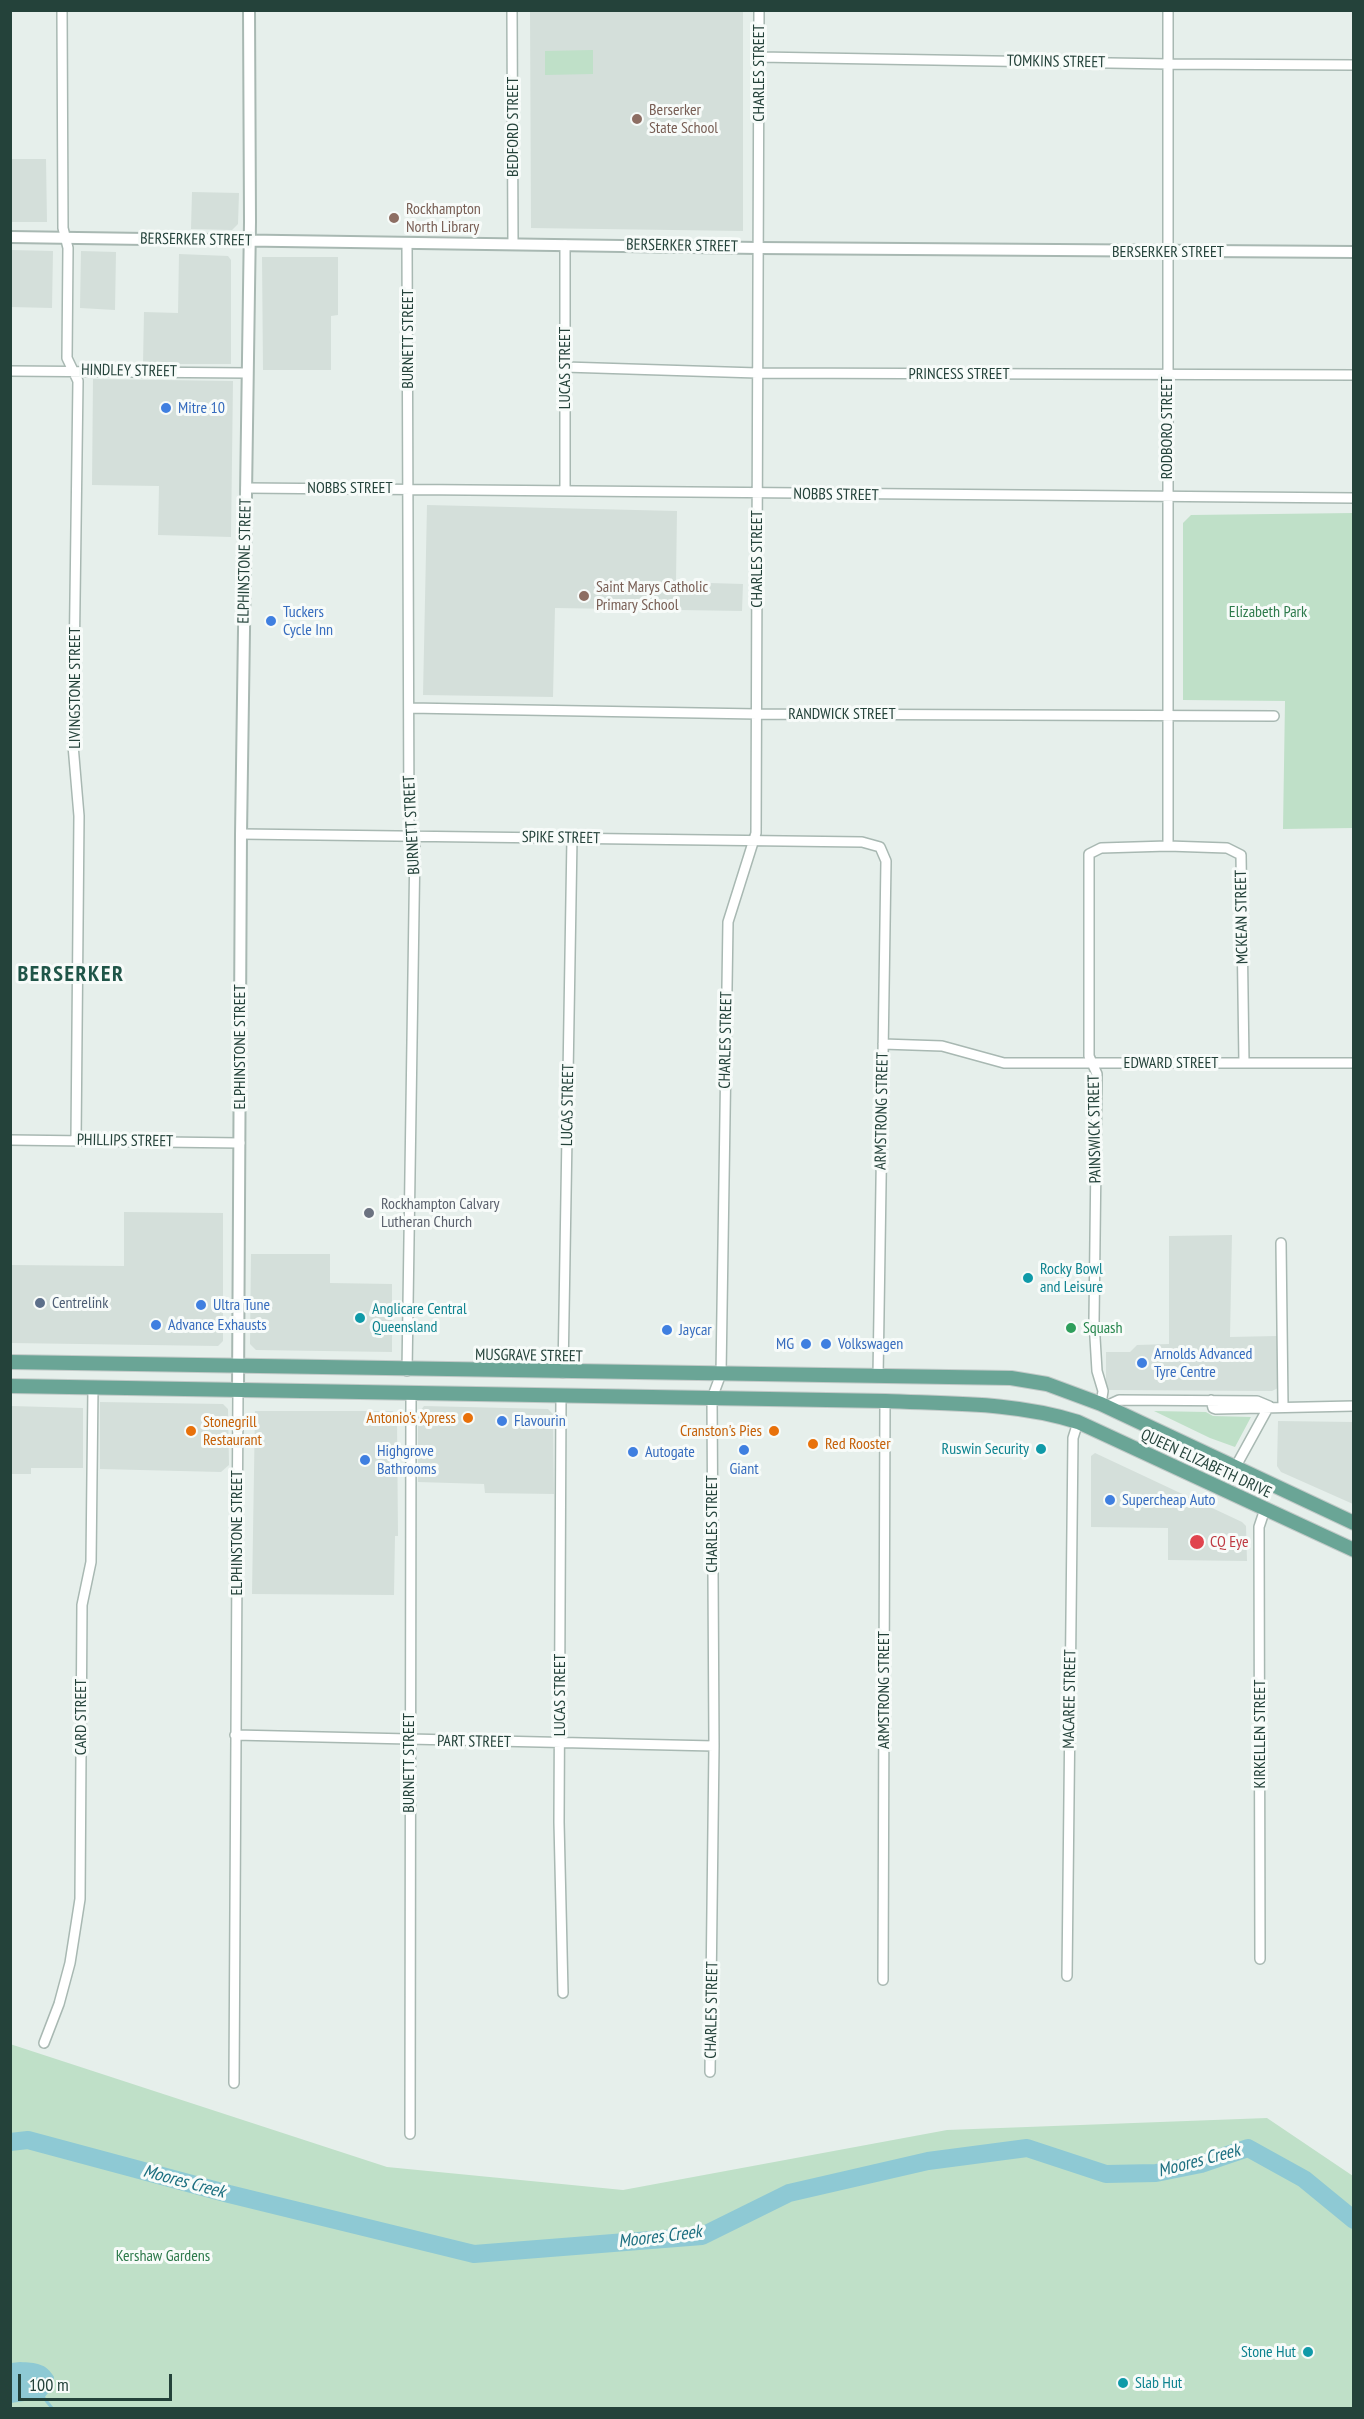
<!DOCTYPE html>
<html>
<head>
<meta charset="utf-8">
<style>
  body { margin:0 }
  #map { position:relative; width:1364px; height:2419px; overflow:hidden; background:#e6efeb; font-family:"PT Sans Narrow",sans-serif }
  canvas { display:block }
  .frame { position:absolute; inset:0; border:12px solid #24423a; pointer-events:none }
  .scale { position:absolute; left:18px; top:2374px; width:154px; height:27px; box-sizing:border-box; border:3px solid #24423a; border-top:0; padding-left:8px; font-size:18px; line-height:21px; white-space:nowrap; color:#24423a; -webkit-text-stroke:4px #f7fbf9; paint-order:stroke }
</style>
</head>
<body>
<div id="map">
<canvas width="1364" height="2419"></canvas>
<div class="frame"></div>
<div class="scale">100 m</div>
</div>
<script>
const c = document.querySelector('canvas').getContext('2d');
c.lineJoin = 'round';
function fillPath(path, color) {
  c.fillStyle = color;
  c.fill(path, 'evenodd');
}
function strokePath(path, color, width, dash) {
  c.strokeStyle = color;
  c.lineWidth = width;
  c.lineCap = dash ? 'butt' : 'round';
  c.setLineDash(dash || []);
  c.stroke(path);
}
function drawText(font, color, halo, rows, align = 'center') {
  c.font = font + ' "PT Sans Narrow",sans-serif';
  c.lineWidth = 6;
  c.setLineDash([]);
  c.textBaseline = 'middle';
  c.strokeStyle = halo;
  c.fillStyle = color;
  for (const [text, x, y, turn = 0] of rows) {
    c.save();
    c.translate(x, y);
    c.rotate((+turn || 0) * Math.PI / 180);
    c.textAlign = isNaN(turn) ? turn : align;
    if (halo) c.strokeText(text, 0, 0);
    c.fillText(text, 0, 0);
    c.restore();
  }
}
const built = new Path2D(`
  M530 11H743V231L531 228Z
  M10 159H46L47 222H11Z
  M192 192 239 193 238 224 232 230 191 229Z
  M11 250 53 251 52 308 11 307Z
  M81 251 116 252 115 310 80 308Z
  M179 254 228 256 231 260V364H143L144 312 178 313Z
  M262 257H338V315L331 316V370H263Z
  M93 379 233 381 231 537 158 535 159 486 92 485Z
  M427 505 677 511 676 582 743 584 742 611 555 608 553 697 423 695Z
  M124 1212 223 1213V1341L218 1346 11 1343V1265L124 1266Z
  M1232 1235 1230 1337 1277 1336 1278 1388 1272 1391 1109 1390 1106 1385V1352H1130L1137 1345 1169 1344V1236Z
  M251 1254H330V1283L392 1284V1352L256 1350 250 1344Z
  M100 1402 223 1404 228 1409 229 1465 221 1472 100 1469Z
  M11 1406 83 1408V1468H31V1474H11Z
  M424 1406 548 1409 553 1414 554 1494 485 1493 484 1484 418 1482V1414Z
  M255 1411H393L397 1418 398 1536H395L394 1595 252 1594Z
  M1278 1421 1353 1422V1504L1281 1472 1277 1466Z
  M1095 1453 1242 1522 1246 1526 1247 1561 1168 1560V1528L1091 1527V1456Z`);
const green = new Path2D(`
  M593 50V74L545 75V51Z
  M1353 513V828L1283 829 1285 701 1183 700V523L1191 515Z
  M1154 1411 1206 1412 1213 1416 1251 1417 1235 1447 1210 1438Z
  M10 2044 387 2167 623 2190 947 2130 1267 2118 1353 2176V2408H11Z`);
const water = new Path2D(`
  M20 2362C36 2363 46 2363 54 2377L52 2388 44 2398 11 2403V2363Z`);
const stream = new Path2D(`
  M44 2398 52 2408`);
const river = new Path2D(`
  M10 2142 28 2140 229 2194 474 2254 702 2236 789 2193 928 2161 1027 2148 1106 2174 1156 2173 1201 2164 1248 2148 1304 2179 1354 2220`);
const minor = new Path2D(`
  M62 10 63 228 68 248 67 358 78 381 73 745 79 816 76 1140
  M512 10 513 244
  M759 57 1168 64 1354 65
  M407 243 409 828 415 843 407 1371
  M565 367 757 373 1354 375
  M10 371 247 373
  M246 488 1354 498
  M565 491V245
  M409 708 757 714 1274 716
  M241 834 862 842 880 847 886 861 878 1377
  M1168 846V10
  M883 1044 942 1046 1004 1063H1354
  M10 1140 240 1143
  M1281 1243 1283 1406
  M563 1373 572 838
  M561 1396 559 1822 563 1993
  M1211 1400 1213 1408 1216 1409 1354 1406
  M1101 1404 1103 1391 1097 1371 1094 1321 1097 1074 1089 1056V854L1101 848 1168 846 1227 848 1241 855 1244 1063
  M1106 1406 1119 1400 1257 1401 1269 1406
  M1236 1466 1269 1406
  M235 1735 714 1746
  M1260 1959 1259 1527 1265 1509
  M1067 1976 1073 1438 1078 1422
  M883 1980 885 1401
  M44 2043 59 2004 70 1963 80 1899 82 1605 91 1562 93 1387
  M710 2072 714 1746 712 1398 721 1374 728 922 756 833 759 10
  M234 2083 238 1390
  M410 2134 411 1393`);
const tertiary = new Path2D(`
  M10 237 758 248 1354 252
  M238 1390 241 834 250 222 249 10`);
const primary = new Path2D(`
  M10 1362 1011 1378 1047 1384 1101 1404 1354 1523
  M10 1386 885 1401C950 1404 1016 1402 1078 1422L1354 1550`);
const markers = [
  [637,119,6,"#8d6e63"],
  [394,218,6,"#8d6e63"],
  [166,408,6,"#3f7fe0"],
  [584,596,6,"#8d6e63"],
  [271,621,6,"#3f7fe0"],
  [369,1213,6,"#6b7280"],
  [1028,1278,6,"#0f9aa8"],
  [40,1303,6,"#5c6f8a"],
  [201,1305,6,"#3f7fe0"],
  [360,1318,6,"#0f9aa8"],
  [156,1325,6,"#3f7fe0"],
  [1071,1328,6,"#2e9e5b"],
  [667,1330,6,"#3f7fe0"],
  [806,1344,6,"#3f7fe0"],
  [826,1344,6,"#3f7fe0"],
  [1142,1363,6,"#3f7fe0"],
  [468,1418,6,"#e8710a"],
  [502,1421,6,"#3f7fe0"],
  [191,1431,6,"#e8710a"],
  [774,1431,6,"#e8710a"],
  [813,1444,6,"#e8710a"],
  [1041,1449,6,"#0f9aa8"],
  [744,1450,6,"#3f7fe0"],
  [633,1452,6,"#3f7fe0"],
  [365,1460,6,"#3f7fe0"],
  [1110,1500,6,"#3f7fe0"],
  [1197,1542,8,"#e0444e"],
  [1308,2352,6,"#0f9aa8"],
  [1123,2383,6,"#0f9aa8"]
];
const streetNames = [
  ["TOMKINS STREET",1056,62,1],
  ["CHARLES STREET",759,73,-90],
  ["BEDFORD STREET",513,127,-90],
  ["BERSERKER STREET",196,240,1],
  ["BERSERKER STREET",682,246,1],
  ["BERSERKER STREET",1168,252],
  ["BURNETT STREET",408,339,-90],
  ["LUCAS STREET",565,368,-90],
  ["HINDLEY STREET",129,371,1],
  ["PRINCESS STREET",959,374],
  ["RODBORO STREET",1167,428,-90],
  ["NOBBS STREET",350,488],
  ["NOBBS STREET",836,495,1],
  ["CHARLES STREET",757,559,-90],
  ["ELPHINSTONE STREET",245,561,-89],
  ["LIVINGSTONE STREET",75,688,-90],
  ["RANDWICK STREET",842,714],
  ["BURNETT STREET",412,825,-93],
  ["SPIKE STREET",561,838,1],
  ["MCKEAN STREET",1242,917,-91],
  ["CHARLES STREET",726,1040,-89],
  ["ELPHINSTONE STREET",240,1047,-90],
  ["EDWARD STREET",1171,1063],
  ["LUCAS STREET",568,1105,-89],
  ["ARMSTRONG STREET",882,1111,-89],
  ["PAINSWICK STREET",1095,1129,-91],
  ["PHILLIPS STREET",125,1141,1],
  ["MUSGRAVE STREET",529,1356,1],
  ["QUEEN ELIZABETH DRIVE",1206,1464,25],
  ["CHARLES STREET",712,1524,-90],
  ["ELPHINSTONE STREET",237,1533,-90],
  ["ARMSTRONG STREET",884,1690,-90],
  ["LUCAS STREET",560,1695,-90],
  ["MACAREE STREET",1070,1699,-89],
  ["CARD STREET",81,1717,-90],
  ["KIRKELLEN STREET",1260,1734,-90],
  ["PART STREET",474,1742,1],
  ["BURNETT STREET",409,1763,-90],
  ["CHARLES STREET",712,2010,-89]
];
const educationNames = [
  ["Berserker",649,110],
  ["State School",649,128],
  ["Rockhampton",406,209],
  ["North Library",406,227],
  ["Saint Marys Catholic",596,587],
  ["Primary School",596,605]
];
const shopNames = [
  ["Mitre 10",178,408],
  ["Tuckers",283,612],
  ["Cycle Inn",283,630],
  ["Ultra Tune",213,1305],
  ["Advance Exhausts",168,1325],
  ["Jaycar",679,1330],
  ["MG",794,1344,"right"],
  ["Volkswagen",838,1344],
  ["Arnolds Advanced",1154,1354],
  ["Tyre Centre",1154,1372],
  ["Flavourin",514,1421],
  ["Highgrove",377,1451],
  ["Bathrooms",377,1469],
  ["Autogate",645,1452],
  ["Giant",744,1469,"center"],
  ["Supercheap Auto",1122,1500]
];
const parkNames = [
  ["Elizabeth Park",1268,612],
  ["Kershaw Gardens",163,2256]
];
const worshipNames = [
  ["Rockhampton Calvary",381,1204],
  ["Lutheran Church",381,1222]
];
const cultureNames = [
  ["Rocky Bowl",1040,1269],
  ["and Leisure",1040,1287],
  ["Anglicare Central",372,1309],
  ["Queensland",372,1327],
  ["Ruswin Security",1029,1449,"right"],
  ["Stone Hut",1296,2352,"right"],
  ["Slab Hut",1135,2383]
];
const serviceNames = [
  ["Centrelink",52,1303]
];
const leisureNames = [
  ["Squash",1083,1328]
];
const foodNames = [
  ["Antonio's Xpress",456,1418],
  ["Stonegrill",203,1422,"left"],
  ["Restaurant",203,1440,"left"],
  ["Cranston's Pies",762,1431],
  ["Red Rooster",825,1444,"left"]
];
const healthNames = [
  ["CQ Eye",1210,1542]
];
const waterNames = [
  ["Moores Creek",1199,2161,-15],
  ["Moores Creek",184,2182,15],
  ["Moores Creek",660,2237,-7]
];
const districtNames = [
  ["BERSERKER",71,975]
];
fillPath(built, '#d4dfda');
fillPath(green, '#bfe0c8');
fillPath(water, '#8ec9d4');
strokePath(stream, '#8ec9d4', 3);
strokePath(river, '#8ec9d4', 18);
strokePath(minor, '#a8b8b2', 12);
strokePath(tertiary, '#a8b8b2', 14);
strokePath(primary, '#c2cac8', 16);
strokePath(minor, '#fff', 9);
strokePath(tertiary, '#fff', 10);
strokePath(primary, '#6aa596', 14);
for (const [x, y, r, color] of markers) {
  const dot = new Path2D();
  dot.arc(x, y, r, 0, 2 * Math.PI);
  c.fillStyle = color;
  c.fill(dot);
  strokePath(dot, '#f7fbf9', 2);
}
drawText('16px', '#24423a', '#f7fbf9', streetNames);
drawText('16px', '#785e54', '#f7fbf9', educationNames, 'left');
drawText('16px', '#366cbe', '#f7fbf9', shopNames, 'left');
drawText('16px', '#2d7a4b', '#f7fbf9', parkNames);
drawText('16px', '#5b616d', '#f7fbf9', worshipNames, 'left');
drawText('16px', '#0d838f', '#f7fbf9', cultureNames, 'left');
drawText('16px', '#4e5e75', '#f7fbf9', serviceNames, 'left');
drawText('16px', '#27864d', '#f7fbf9', leisureNames, 'left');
drawText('16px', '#c56008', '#f7fbf9', foodNames, 'right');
drawText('16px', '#be3a42', '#f7fbf9', healthNames, 'left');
drawText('italic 18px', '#1c6f80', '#f7fbf9', waterNames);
c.letterSpacing = '1.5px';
drawText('bold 22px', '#1f5548', '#f7fbf9', districtNames);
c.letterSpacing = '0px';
</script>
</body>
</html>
